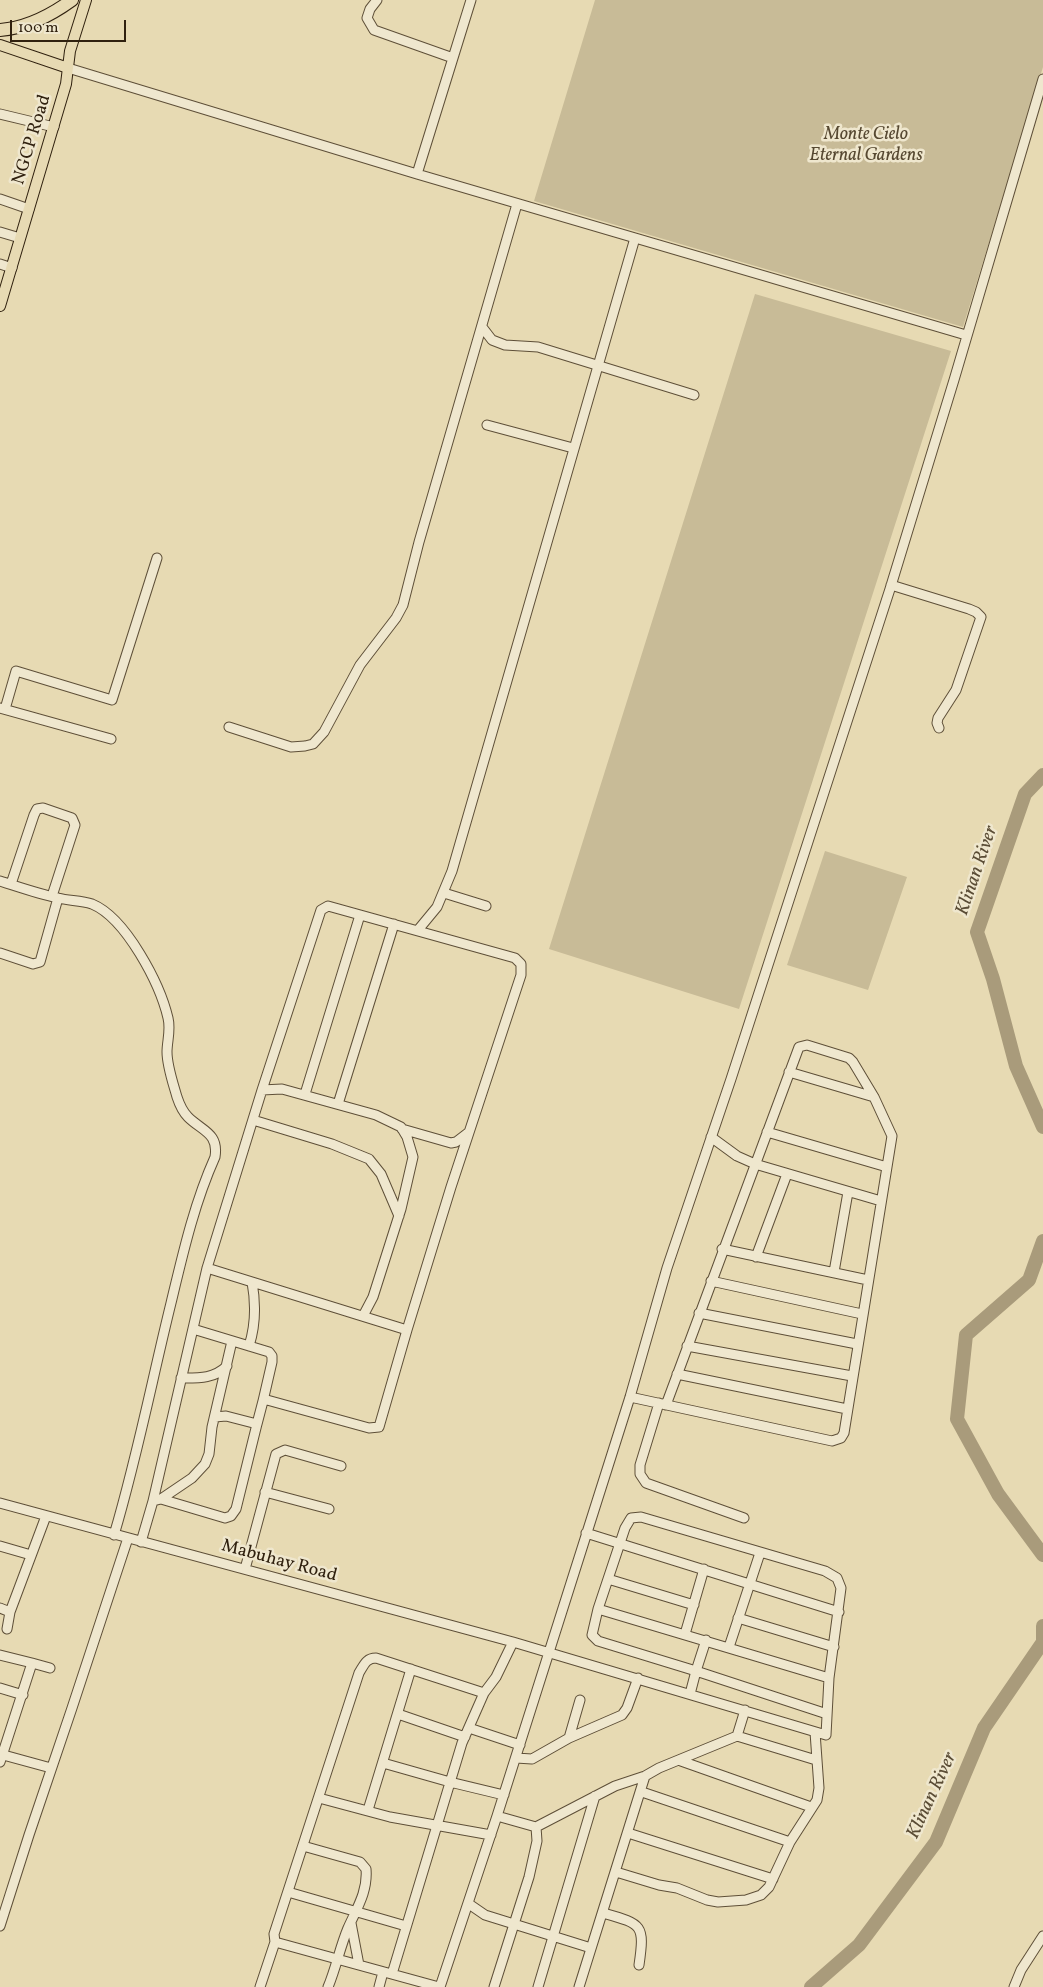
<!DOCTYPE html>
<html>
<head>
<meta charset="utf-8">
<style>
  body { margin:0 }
  #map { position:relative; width:1043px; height:1987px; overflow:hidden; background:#e7dab3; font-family:Vollkorn,serif }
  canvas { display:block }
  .scale { position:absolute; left:10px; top:20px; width:116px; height:22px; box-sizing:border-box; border:2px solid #30210f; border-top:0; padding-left:6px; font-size:15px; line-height:18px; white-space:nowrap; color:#30210f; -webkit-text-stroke:4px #efe7ce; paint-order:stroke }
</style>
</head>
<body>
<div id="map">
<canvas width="1043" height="1987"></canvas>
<div class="scale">100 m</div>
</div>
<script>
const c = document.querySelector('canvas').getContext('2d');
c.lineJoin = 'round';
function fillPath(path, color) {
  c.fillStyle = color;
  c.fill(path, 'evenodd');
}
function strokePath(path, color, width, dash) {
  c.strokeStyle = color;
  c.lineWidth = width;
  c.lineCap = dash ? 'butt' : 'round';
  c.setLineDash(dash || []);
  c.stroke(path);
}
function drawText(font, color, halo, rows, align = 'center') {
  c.font = font + ' Vollkorn,serif';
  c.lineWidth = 5;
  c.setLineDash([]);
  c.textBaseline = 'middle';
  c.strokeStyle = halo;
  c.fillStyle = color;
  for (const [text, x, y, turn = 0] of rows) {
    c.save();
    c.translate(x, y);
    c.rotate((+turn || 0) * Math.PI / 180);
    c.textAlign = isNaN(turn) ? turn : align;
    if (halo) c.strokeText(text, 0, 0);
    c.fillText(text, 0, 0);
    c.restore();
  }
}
const green = new Path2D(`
  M595 0H1043V67L963 327 534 201Z
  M755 294 951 351 739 1009 549 949Z
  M825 851 907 877 868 990 787 965Z`);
const river = new Path2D(`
  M1043 775 1025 794 977 932 993 979 1016 1066 1043 1127
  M1043 1241 1029 1280 966 1335 957 1419 998 1494 1043 1555
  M811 1987 859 1945 936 1842 984 1728 1043 1642V1626`);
const minor = new Path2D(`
  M377 0 370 9 367 18 374 30 453 58
  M68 68 417 174 966 335
  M0 114 54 127
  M417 174 471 0
  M0 199 29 209
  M0 232 20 238
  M0 264 12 268
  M482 327 492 340 505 345 538 347 694 395
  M487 425 573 448
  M891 585 969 609 976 612 981 617 956 690 938 718 937 723 939 728
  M0 708 111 739
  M5 709 16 671 112 700 157 558
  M229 727 291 747 305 746 313 744 324 732 360 665 396 618 403 605 419 542 517 204
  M0 881C19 887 39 894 58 898 69 901 81 900 92 904 126 918 160 984 168 1018 171 1030 167 1041 167 1052 167 1066 173 1083 177 1097 179 1103 183 1112 188 1117 202 1131 219 1133 215 1157 194 1204 183 1253 171 1303 152 1380 137 1458 114 1535
  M11 884 34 815 37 809 43 808 72 818 75 825 52 896
  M444 893 486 906
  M418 930 437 907 452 871 635 238
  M0 953 33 964 40 962 58 898
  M789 1072 874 1097
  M262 1090 282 1089 376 1115 401 1127 407 1137 413 1157 401 1209 373 1297 363 1316
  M305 1094 360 915
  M338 1104 394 924
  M253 1120 332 1144 369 1159 381 1174 399 1216
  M402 1129 451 1143 456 1142 469 1132
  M767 1132 887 1167
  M711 1137 737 1156 755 1164 881 1201
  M722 1249 868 1280
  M756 1257 787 1174
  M834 1272 848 1192
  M711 1281 862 1314
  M699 1313 857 1344
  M193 1329 269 1352 272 1356V1362L263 1401
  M249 1346C256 1324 256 1304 252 1282
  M687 1346 852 1376
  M677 1374 847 1409
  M181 1378C198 1378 214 1379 227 1366
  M630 1397 832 1441 841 1438 844 1433 892 1136 874 1097 853 1062 849 1058 807 1045 799 1047 666 1405
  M659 1403 640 1465V1474L646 1483 744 1518
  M215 1417 226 1416 257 1424 263 1401 267 1400 369 1428 379 1427 407 1330
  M265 1492 329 1509
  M161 1499 225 1518 231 1516 236 1509 257 1424
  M153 1501 207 1268 262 1090 321 910 328 906 515 958 521 964V975L451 1187 407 1330 207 1268
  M0 1503 513 1642 826 1735 829 1678 841 1588 837 1578 825 1571 641 1517 631 1518 625 1528 598 1609 592 1635 598 1641 696 1671 690 1694
  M586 1533 839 1612
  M141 1542 153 1501 161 1499 192 1478 205 1464 209 1454 212 1427 232 1341
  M0 1546 31 1555
  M245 1569 276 1454 285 1450 341 1466
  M608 1579 694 1605
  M0 1608 10 1612
  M598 1609 829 1678
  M738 1618 834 1647
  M7 1629 10 1612 46 1516
  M685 1634 704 1569
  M706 1640 696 1671 827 1714
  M729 1647 760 1553
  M0 1655 32 1663 0 1762
  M32 1663 50 1668
  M0 1688 23 1695
  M398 1714 465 1737
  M469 1728 520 1745
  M737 1736 745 1710
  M569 1738 580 1700
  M0 1754 51 1768
  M516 1758 532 1759 569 1738 622 1715 627 1708 638 1678
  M681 1761 811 1807
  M383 1763 450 1782 504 1795
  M642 1792 790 1842
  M319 1798 390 1817 491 1835
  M368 1810 411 1669
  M497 1816 536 1827 615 1786 645 1776 659 1768 737 1736 816 1760
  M628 1833 773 1879
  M303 1846 360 1862 366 1869C368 1891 357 1908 348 1928 340 1947 336 1968 328 1987
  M616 1872 659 1885 677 1888 707 1900 718 1902 746 1900 761 1895 769 1887 790 1842 817 1800 819 1788 815 1732
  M288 1892 406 1926
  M469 1904 485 1915 591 1948
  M603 1913C642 1924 645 1924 639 1965
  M351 1923 359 1965
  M0 1926 29 1835 72 1708 128 1538
  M275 1942 439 1987
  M392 1974 462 1743 484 1693 496 1677 513 1642
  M260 1987 275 1942 274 1934 359 1673C364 1665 366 1658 376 1658L484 1693
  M379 1987 383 1972
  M440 1987 497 1816 630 1397 667 1268 731 1079 890 589 954 380 1043 79
  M494 1987 529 1877 537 1841 536 1827
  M538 1987 595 1796
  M579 1987 645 1776
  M1014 1987 1021 1970 1043 1936`);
const major = new Path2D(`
  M0 45 68 68
  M0 306 66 84 70 51 86 0`);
const highway = new Path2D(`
  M0 30C27 28 50 16 72 0`);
const parkNames = [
  ["Monte Cielo",866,136],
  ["Eternal Gardens",866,157]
];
const streetNames = [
  ["NGCP Road",33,140,-73],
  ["Mabuhay Road",279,1562,15]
];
const waterNames = [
  ["Klinan River",978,871,-71],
  ["Klinan River",933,1796,-65]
];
fillPath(green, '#c8bb97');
strokePath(river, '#a99b7b', 14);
strokePath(minor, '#5e4f38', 11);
strokePath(major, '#30210f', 12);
strokePath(highway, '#30210f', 14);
strokePath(minor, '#efe7ce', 9);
strokePath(major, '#e7dab3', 10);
strokePath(highway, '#e7dab3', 12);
drawText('italic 18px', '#564831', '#efe7ce', parkNames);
drawText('18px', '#30210f', '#efe7ce', streetNames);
drawText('italic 19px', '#5a4c35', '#efe7ce', waterNames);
</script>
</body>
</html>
